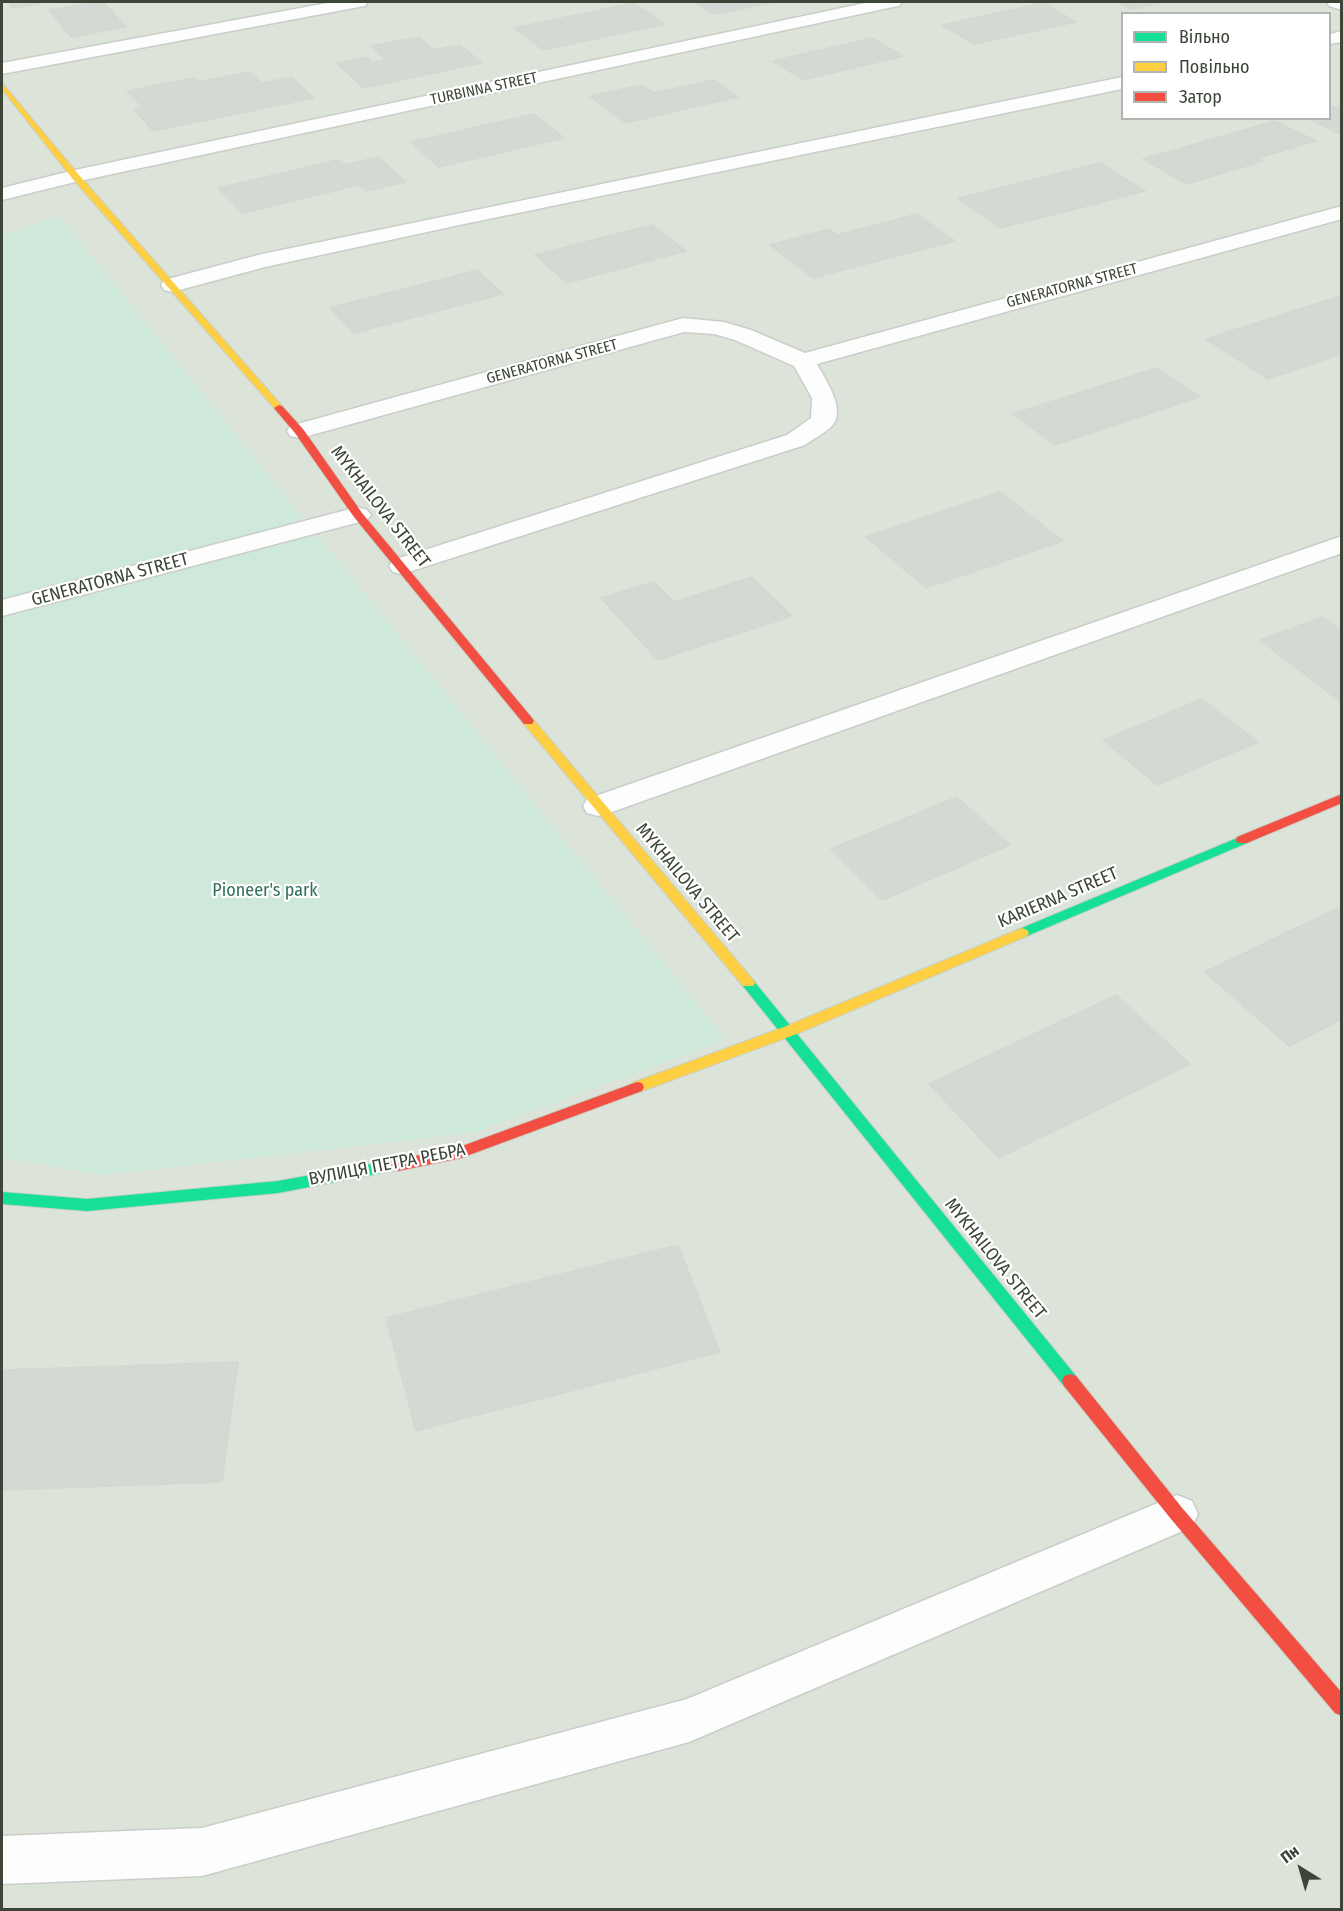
<!DOCTYPE html>
<html>
<head>
<meta charset="utf-8">
<style>
  body { margin:0 }
  #map { position:relative; width:1343px; height:1911px; overflow:hidden; background:#ecf0eb; font-family:"Fira Sans Condensed",sans-serif }
  canvas { display:block }
  .frame { position:absolute; inset:0; border:3px solid #3c4538; pointer-events:none }
  .legend { position:absolute; left:1121px; top:12px; width:210px; height:108px; box-sizing:border-box; background:#fff; border:2px solid #b1b5af; margin:0; padding:8px 10px; list-style:none; font-size:18px; color:#3c4538 }
  .legend li { display:flex; align-items:center; gap:12px; height:30px }
  .legend b { width:30px; border:2px solid #b1b5af }
  .north { position:absolute; left:1271px; top:1839px; width:60px; height:60px; -webkit-text-stroke:4px #fff; paint-order:stroke; rotate:323deg; font-size:16px; font-weight:700; line-height:24px; text-align:center; color:#3c4538 }
  .north::after { content:''; display:block; margin:auto; width:21px; height:27px; background:#3c4538; clip-path:polygon(50% 0,100% 100%,50% 72%,0 100%) }
</style>
</head>
<body>
<div id="map">
<canvas width="1343" height="1911"></canvas>
<div class="frame"></div>
<ul class="legend">
<li><b style="height:8px;background:#16e098"></b>Вільно</li>
<li><b style="height:8px;background:#ffcf43"></b>Повільно</li>
<li><b style="height:8px;background:#f24e42"></b>Затор</li>
</ul>
<div class="north">Пн</div>
</div>
<script>
const c = document.querySelector('canvas').getContext('2d');
c.lineJoin = 'round';
function fillPath(path, color) {
  c.fillStyle = color;
  c.fill(path, 'evenodd');
}
function strokePath(path, color, width, dash) {
  c.strokeStyle = color;
  c.lineWidth = width;
  c.lineCap = dash ? 'butt' : 'round';
  c.setLineDash(dash || []);
  c.stroke(path);
}
function drawText(font, color, halo, rows, align = 'center') {
  c.font = font + ' "Fira Sans Condensed",sans-serif';
  c.lineWidth = 4.5;
  c.setLineDash([]);
  c.textBaseline = 'middle';
  c.strokeStyle = halo;
  c.fillStyle = color;
  for (const [text, x, y, turn = 0] of rows) {
    c.save();
    c.translate(x, y);
    c.rotate((+turn || 0) * Math.PI / 180);
    c.textAlign = isNaN(turn) ? turn : align;
    if (halo) c.strokeText(text, 0, 0);
    c.fillText(text, 0, 0);
    c.restore();
  }
}
const residential = new Path2D(`
  M2 2H1341V1909H2ZM1122 14H1330V118H1122Z`);
const green = new Path2D(`
  M59 216 726 1040 472 1133 103 1175 2 1158V235Z`);
const building = new Path2D(`
  M7 2H47L13 8Z
  M96 2H103L126 27 71 37 49 10Z
  M695 2H778L714 14Z
  M1117 2H1163L1131 9Z
  M634 3 665 24 543 50 514 28Z
  M1043 3 1076 22 974 44 942 25Z
  M419 37 434 50 460 45 482 63 363 88 337 63 367 57 372 62 386 60 371 46Z
  M872 38 903 56 803 80 773 61Z
  M250 72 262 83 292 77 314 98 153 131 134 109 143 107 127 91 194 78 198 82Z
  M714 80 738 97 625 123 590 96 642 85 654 93Z
  M1342 105V135L1308 118H1330V108Z
  M534 114 564 138 439 167 411 142Z
  M1275 121 1316 141 1258 158 1263 161 1187 184 1143 159Z
  M378 157 406 182 367 191 359 185 243 213 218 188 338 160 344 165Z
  M1100 163 1145 191 1000 228 958 198Z
  M917 214 955 241 813 278 770 245 829 229 837 235Z
  M652 225 686 251 567 283 535 255Z
  M477 270 503 294 354 333 330 308Z
  M1337 297 1342 299V354L1268 379 1206 339Z
  M1156 368 1200 397 1055 445 1013 414Z
  M1000 492 1063 541 926 588 866 537Z
  M752 577 792 616 658 660 601 598 654 582 674 602Z
  M1323 617 1342 631V703L1260 640Z
  M1202 699 1258 742 1157 785 1103 740Z
  M957 797 1010 845 882 900 831 849Z
  M1342 906V1019L1289 1046 1205 972Z
  M1116 995 1190 1064 999 1158 929 1084Z
  M678 1245 720 1352 416 1431 386 1318Z
  M238 1362 222 1482 2 1490V1370Z`);
const lane = new Path2D(`
  M333 2H368L365 6 359 7 2 74V63Z
  M1342 31V42L1330 44V34Z
  M1122 77V89L464 224 265 267 172 292 164 290 161 285 164 280 262 254Z
  M1342 536V553L609 813 598 816 587 813 583 806 587 799Z
  M1177 1495 1192 1501 1198 1514 1192 1527 689 1742 202 1876 2 1884V1836L202 1828 687 1699Z`);
const street = new Path2D(`
  M870 2H902L899 6 893 7 75 182 2 200V188L75 170Z
  M1327 2H1342V10L1329 6Z
  M1342 206V219L817 364C825 379 847 410 832 426 825 433 813 439 805 445L402 574 393 572 389 566 393 560 787 435 811 418 812 398 794 366 735 340 714 334 684 332 308 436 299 438 290 436 287 431 290 426 683 318 724 322 751 330 805 353Z
  M358 507 367 510 371 515 367 520 2 616V600Z`);
const fast = new Path2D(`
  M1242 836 1248 840 1247 843 1027 936 1022 938 1015 933 1017 930Z
  M748 978 753 980 1076 1376 1078 1381 1076 1386 1070 1388 1064 1386 743 986 741 983 743 980Z
  M398 1159 403 1161 405 1165 403 1169 278 1193 87 1211 2 1204V1192L87 1199 278 1181Z`);
const slow = new Path2D(`
  M2 83 78 174 282 406V410H276L72 178 2 89Z
  M528 717 532 718 753 980 755 983 753 986H743L524 724 522 721 524 718Z
  M1022 928 1027 930 1029 933 1027 936 794 1035 642 1091H632L630 1087 632 1083 784 1027Z`);
const jam = new Path2D(`
  M279 405 282 406 303 429 362 513 532 718 534 721 532 724H524L354 517 295 433 274 408Z
  M1342 794V803L1247 843H1237L1236 840 1237 837Z
  M637 1082 642 1083 644 1087 642 1091 461 1158 398 1171 393 1169 391 1165 393 1161 398 1159 454 1149Z
  M1070 1374 1076 1376 1183 1509 1342 1693V1716L1335 1713 1171 1519 1064 1386 1062 1381 1064 1376Z`);
const farStreetnames = [
  ["TURBINNA STREET",484,89,-12],
  ["GENERATORNA STREET",1072,286,-15],
  ["GENERATORNA STREET",552,362,-15]
];
const streetNames = [
  ["MYKHAILOVA STREET",380,507,52],
  ["GENERATORNA STREET",110,580,-15],
  ["MYKHAILOVA STREET",687,883,50],
  ["KARIERNA STREET",1058,898,-23],
  ["ВУЛИЦЯ ПЕТРА РЕБРА",387,1165,-11],
  ["MYKHAILOVA STREET",995,1259,51]
];
const parkNames = [
  ["Pioneer's park",265,891]
];
fillPath(residential, '#dce3d9');
fillPath(green, '#cee8da');
fillPath(building, '#d5d9d3');
strokePath(building, '#d3d8d1', 1.5);
strokePath(lane, '#cacec9', 3);
strokePath(street, '#cacec9', 3);
strokePath(fast, '#c8d1c5', 2);
strokePath(slow, '#c8d1c5', 2);
strokePath(jam, '#c8d1c5', 2);
fillPath(lane, '#fcfdfc');
fillPath(street, '#fcfdfc');
fillPath(fast, '#16e098');
fillPath(slow, '#ffcf43');
fillPath(jam, '#f24e42');
drawText('15px', '#3c4538', '#fff', farStreetnames);
drawText('18px', '#3c4538', '#fff', streetNames);
drawText('18px', '#32705b', '#fff', parkNames);
</script>
</body>
</html>
